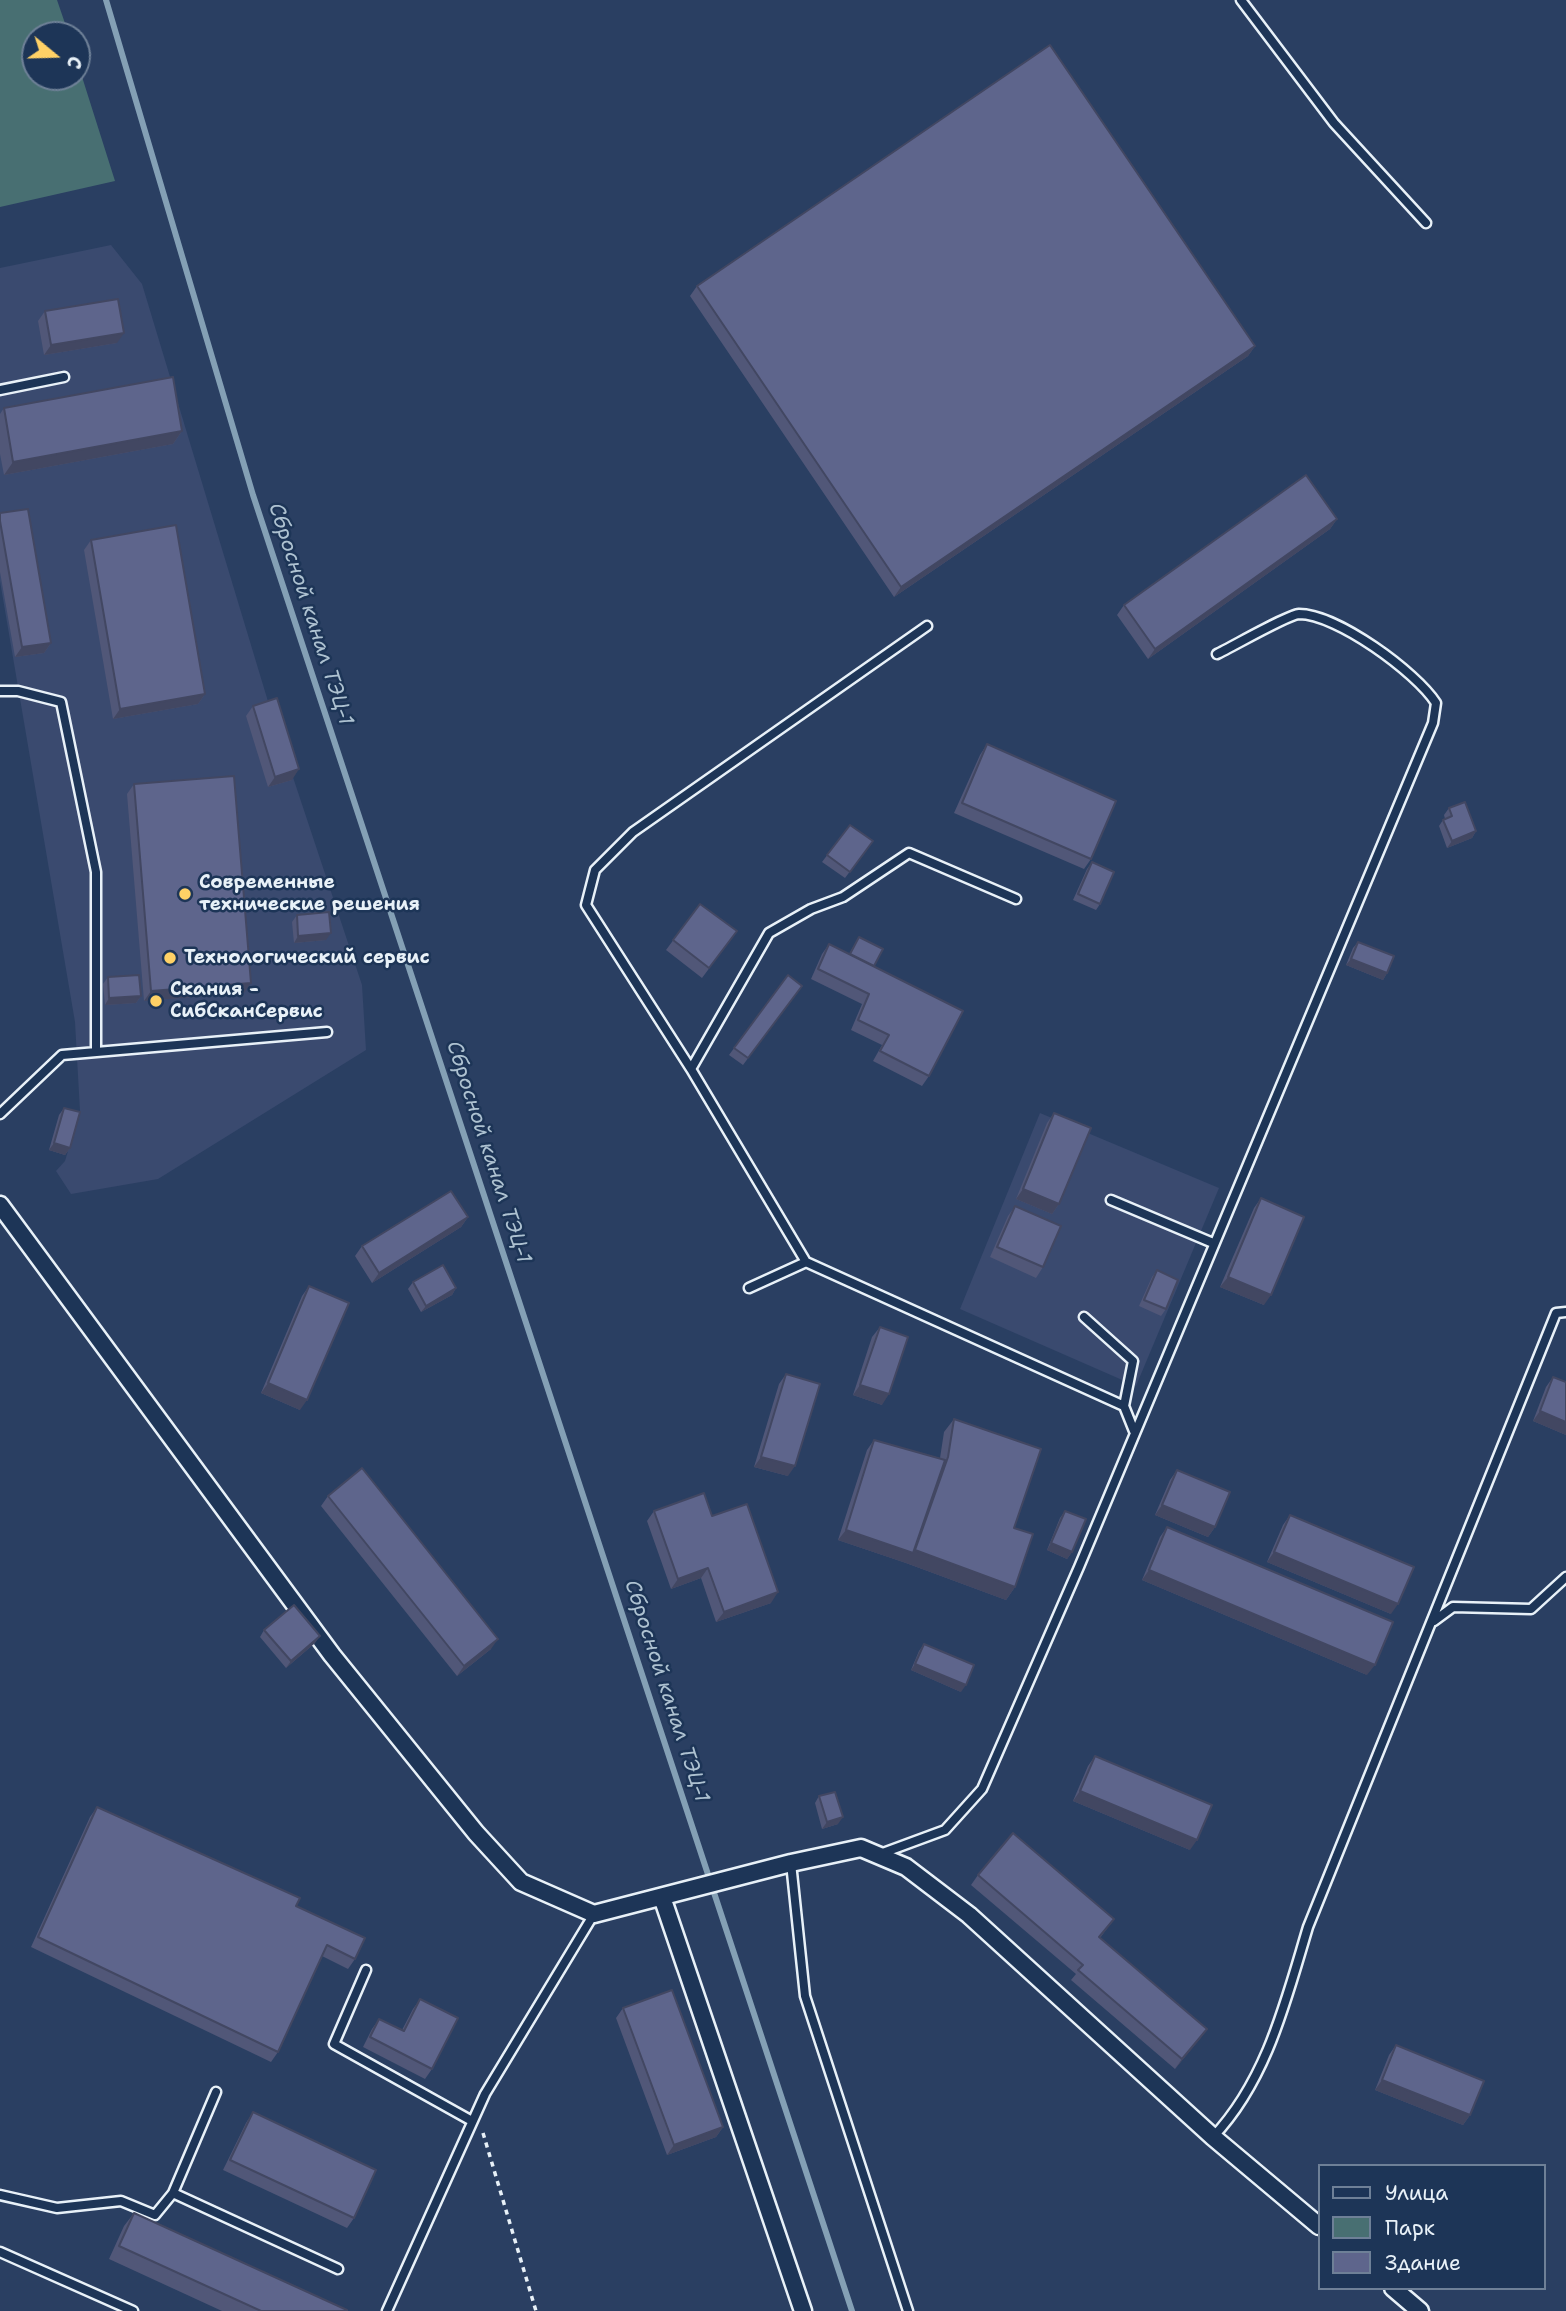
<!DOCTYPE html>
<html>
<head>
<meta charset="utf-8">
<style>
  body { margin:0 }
  #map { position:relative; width:1566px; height:2311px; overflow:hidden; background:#2a3f62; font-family:"Shantell Sans",sans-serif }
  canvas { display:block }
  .legend { position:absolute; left:1318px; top:2164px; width:228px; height:126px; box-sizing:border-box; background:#1d3557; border:2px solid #6e8097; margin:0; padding:9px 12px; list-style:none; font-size:21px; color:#e8f1f8 }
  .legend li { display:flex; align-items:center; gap:14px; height:35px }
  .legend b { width:35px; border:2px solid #6e8097 }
  .north { position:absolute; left:21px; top:21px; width:70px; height:70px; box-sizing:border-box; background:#1d3557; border:2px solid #6e8097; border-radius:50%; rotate:109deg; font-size:19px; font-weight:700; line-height:28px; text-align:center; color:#e8f1f8 }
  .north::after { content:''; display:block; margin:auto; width:24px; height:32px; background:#ffd166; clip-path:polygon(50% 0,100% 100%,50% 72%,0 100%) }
</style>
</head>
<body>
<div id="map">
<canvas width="1566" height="2311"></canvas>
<ul class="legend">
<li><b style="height:9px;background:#1d3557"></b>Улица</li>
<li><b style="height:19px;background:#486f72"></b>Парк</li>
<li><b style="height:19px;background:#5e658c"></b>Здание</li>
</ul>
<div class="north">С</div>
</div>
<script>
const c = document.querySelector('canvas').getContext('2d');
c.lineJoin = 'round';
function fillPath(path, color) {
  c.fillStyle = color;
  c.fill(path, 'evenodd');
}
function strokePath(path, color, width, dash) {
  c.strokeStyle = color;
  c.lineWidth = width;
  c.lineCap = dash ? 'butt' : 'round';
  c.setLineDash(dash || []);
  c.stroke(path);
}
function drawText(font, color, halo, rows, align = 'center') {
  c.font = font + ' "Shantell Sans",sans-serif';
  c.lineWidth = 5;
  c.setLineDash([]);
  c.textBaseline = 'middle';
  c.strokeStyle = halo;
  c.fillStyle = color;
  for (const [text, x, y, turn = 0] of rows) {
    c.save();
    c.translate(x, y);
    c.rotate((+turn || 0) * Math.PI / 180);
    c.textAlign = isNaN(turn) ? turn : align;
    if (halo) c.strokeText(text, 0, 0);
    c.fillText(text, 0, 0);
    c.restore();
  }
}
const built = new Path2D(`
  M111 245 142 284 270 708 362 985 366 1050 158 1179 71 1194 56 1171 65 1161 80 1111 75 1022 0 581V268Z
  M1040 1113 1219 1188 1136 1386 960 1309Z`);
const green = new Path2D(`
  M0 0H57L69 35H35V77H77V61L115 181 0 207Z`);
const stream = new Path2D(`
  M106 0 253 495 852 2311`);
const path = new Path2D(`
  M483 2133 536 2311`);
const lane = new Path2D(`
  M1241 0 1334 123 1426 223
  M0 390 64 377
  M927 626 633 832 595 870 586 905 691 1069 806 1262 1124 1406 1134 1431
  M0 691H18L61 702 96 872V1050
  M691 1069 769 933 811 909 843 897 909 853 1016 899
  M0 1114 62 1055 327 1032
  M1111 1200 1213 1243
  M749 1288 806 1262
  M1084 1317 1133 1361 1124 1406
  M1434 1621 1453 1607 1531 1609 1566 1577
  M880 1854 945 1830 982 1789 1079 1567 1433 723 1436 703C1416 672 1337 614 1299 614 1287 615 1232 647 1217 654
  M791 1863 805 1996 908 2311
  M366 1970 334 2044 472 2121
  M1213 2137C1267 2080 1286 2000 1308 1927L1556 1313 1566 1312
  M173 2193 216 2092
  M0 2195 57 2208 121 2201 155 2215 173 2193 338 2269
  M0 2252 133 2311
  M387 2311 485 2094 594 1914`);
const street = new Path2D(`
  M0 1205 332 1655 476 1833 521 1882 594 1914 791 1863 861 1848 906 1867 969 1915 1213 2137 1319 2226
  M662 1897 803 2311
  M1393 2288 1420 2311`);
const wall = new Path2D(`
  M697 286 1255 346 1248 356 894 597 690 296Z
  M45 311 117 343 44 355 38 321Z
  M4 408 182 431 173 444 4 475 0 454V414Z
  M0 513 51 643 44 653 15 657 0 572Z
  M1337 519 1330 529 1148 659 1117 615 1124 605Z
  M91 540 205 694 198 704 113 719 84 550Z
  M253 706 292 780 268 787 246 716Z
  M987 744 1091 859 1084 869 954 813 980 755Z
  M134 784 244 993 144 1001 127 794Z
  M1449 808 1476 831 1472 838 1447 848 1439 826 1443 820 1445 819 1444 815Z
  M850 825 873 841 845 878 822 862Z
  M1092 862 1100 904 1096 910 1073 900 1087 869Z
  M700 904 737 931 702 978 666 950Z
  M297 915 326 940 294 943 292 922Z
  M859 937 929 1076 922 1086 873 1061 882 1045 851 1030 862 1004 811 979 822 954 829 944 849 954Z
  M1358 942 1387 973 1383 980 1346 965 1353 948Z
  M788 975 802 986 743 1065 729 1055Z
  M108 977 141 996 136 1003 105 1005 103 984Z
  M64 1108 70 1148 65 1155 49 1150 59 1115Z
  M1054 1113 1059 1204 1052 1214 1016 1199 1047 1123Z
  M1261 1198 1264 1305 1220 1287 1254 1208Z
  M1015 1206 1043 1267 1036 1278 990 1257 1008 1216Z
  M468 1217 461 1227 372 1283 355 1256 362 1246Z
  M1157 1270 1166 1309 1161 1316 1139 1306 1152 1277Z
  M413 1282 456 1288 452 1295 421 1312 408 1289Z
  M309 1286 300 1410 261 1393 302 1296Z
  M880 1327 882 1405 853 1395 872 1337Z
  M786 1374 788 1476 754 1467 779 1384Z
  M1553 1377 1566 1382V1435L1533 1421 1546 1387Z
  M954 1419 1014 1528 1015 1587 1006 1600 906 1563 838 1540 867 1450 874 1440 940 1458 944 1432Z
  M1177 1470 1215 1527 1208 1537 1155 1515 1170 1480Z
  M328 1496 491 1649 457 1676 321 1506Z
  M654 1511 712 1516 771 1603 716 1622 701 1578 671 1589 647 1521Z
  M1065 1511 1072 1552 1067 1559 1047 1550 1060 1518Z
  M1290 1515 1391 1614 1267 1562 1283 1525Z
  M1167 1527 1367 1675 1142 1580 1160 1537Z
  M264 1630 315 1643 286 1668 260 1637Z
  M924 1644 961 1692 911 1670 919 1651Z
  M1095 1756 1190 1850 1073 1801 1088 1766Z
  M819 1796 838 1824 822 1829 815 1803Z
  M97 1807 296 1906 355 1959 348 1969 322 1956 278 2052 271 2062 31 1947 90 1817Z
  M978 1875 1114 1919 1100 1938 1207 2029 1175 2069 1071 1980 1076 1974 971 1885Z
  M420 1999 432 2069 425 2079 363 2047 372 2029 379 2019 402 2030 413 2009Z
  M623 2008 723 2127 716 2137 667 2155 616 2018Z
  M1396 2045 1470 2115 1463 2125 1375 2090 1389 2055Z
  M253 2112 354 2218 347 2228 223 2170 246 2123Z
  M134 2213 347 2311H222L109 2259 124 2226Z`);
const shadedWall = new Path2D(`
  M124 333 117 343 44 355 51 345Z
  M1255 346 1248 356 894 597 901 587Z
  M182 431 173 444 4 475 13 462Z
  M1337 519 1330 529 1148 659 1155 649Z
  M51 643 44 653 15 657 22 647Z
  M205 694 198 704 113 719 120 709Z
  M299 769 292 780 268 787 275 777Z
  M1476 831 1472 838 1447 848 1452 841Z
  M331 933 326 940 294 943 298 936Z
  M1351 959 1387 973 1383 980 1346 965Z
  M251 983 244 993 144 1001 151 991Z
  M141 996 136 1003 105 1005 109 998Z
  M54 1143 70 1148 65 1155 49 1150Z
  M1023 1189 1059 1204 1052 1214 1016 1199Z
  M468 1217 461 1227 372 1283 379 1273Z
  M1228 1277 1271 1295 1264 1305 1220 1287Z
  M456 1288 452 1295 421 1312 426 1306Z
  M268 1383 307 1400 300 1410 261 1393Z
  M860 1385 889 1394 882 1405 853 1395Z
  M1540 1411 1566 1422V1435L1533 1421Z
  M761 1457 795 1466 788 1476 754 1467Z
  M1162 1505 1215 1527 1208 1537 1155 1515Z
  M846 1530 913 1553 915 1550 1015 1587 1006 1600 906 1563 838 1540Z
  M1051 1543 1072 1552 1067 1559 1047 1550Z
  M1274 1552 1398 1604 1391 1614 1267 1562Z
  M708 1568 701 1578 671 1589 678 1579Z
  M1149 1570 1375 1665 1367 1675 1142 1580Z
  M778 1592 771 1603 716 1622 724 1612Z
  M320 1636 315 1643 286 1668 291 1661Z
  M498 1639 491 1649 457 1676 464 1666Z
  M915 1664 966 1685 961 1692 911 1670Z
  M1080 1791 1197 1840 1190 1850 1073 1801Z
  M843 1817 838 1824 822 1829 827 1822Z
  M1207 2029 1200 2039 1175 2069 1182 2059Z
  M1382 2080 1470 2115 1463 2125 1375 2090Z
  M723 2127 716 2137 667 2155 674 2145Z`);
const building = new Path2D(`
  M1050 45 1255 346 901 587 697 286Z
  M118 299 124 333 51 345 45 311Z
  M173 377 182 431 13 462 4 408Z
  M1306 475 1337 519 1155 649 1124 605Z
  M28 509 51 643 22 647 0 521V513Z
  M176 525 205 694 120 709 91 540Z
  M277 698 299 769 275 777 253 706Z
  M987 744 1116 801 1091 859 962 803Z
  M234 776 251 983 151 991 134 784Z
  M1465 802 1476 831 1452 841 1443 820 1452 816 1449 808Z
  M850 825 873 841 850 872 827 855Z
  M1092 862 1114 872 1100 904 1078 894Z
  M700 904 737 931 709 968 673 940Z
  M329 912 331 933 298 936 297 915Z
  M859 937 883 949 874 966 850 954Z
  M1358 942 1394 956 1387 973 1351 959Z
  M829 944 963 1011 929 1076 880 1051 889 1035 858 1020 869 994 818 969Z
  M139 975 141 996 109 998 108 977Z
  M788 975 802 986 748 1058 734 1048Z
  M64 1108 80 1112 70 1148 54 1143Z
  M1054 1113 1091 1128 1059 1204 1023 1189Z
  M451 1191 468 1217 379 1273 362 1246Z
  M1261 1198 1304 1217 1271 1295 1228 1277Z
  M1015 1206 1061 1226 1043 1267 997 1247Z
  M443 1265 456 1288 426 1306 413 1282Z
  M1157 1270 1178 1280 1166 1309 1144 1300Z
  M309 1286 349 1303 307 1400 268 1383Z
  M880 1327 908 1337 889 1394 860 1385Z
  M786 1374 820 1384 795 1466 761 1457Z
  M1553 1377 1566 1382V1422L1540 1411Z
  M954 1419 1041 1449 1014 1528 1033 1534 1015 1587 915 1550 948 1457Z
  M874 1440 945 1460 913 1553 846 1530Z
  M362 1468 498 1639 464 1666 328 1496Z
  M1177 1470 1230 1492 1215 1527 1162 1505Z
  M704 1493 712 1516 747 1504 778 1592 724 1612 708 1568 678 1579 654 1511Z
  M1065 1511 1086 1519 1072 1552 1051 1543Z
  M1290 1515 1414 1567 1398 1604 1274 1552Z
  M1167 1527 1393 1622 1375 1665 1149 1570Z
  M294 1605 320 1636 291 1661 264 1630Z
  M924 1644 974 1665 966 1685 915 1664Z
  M1095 1756 1212 1805 1197 1840 1080 1791Z
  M835 1792 843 1817 827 1822 819 1796Z
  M97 1807 300 1898 296 1906 365 1938 355 1959 327 1945 278 2052 38 1937Z
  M1013 1833 1114 1919 1099 1937 1207 2029 1182 2059 1078 1970 1083 1965 978 1875Z
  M672 1990 723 2127 674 2145 623 2008Z
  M420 1999 458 2018 432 2069 370 2037 379 2019 404 2031Z
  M1396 2045 1484 2081 1470 2115 1382 2080Z
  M253 2112 376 2170 354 2218 230 2160Z
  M134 2213 347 2310V2311H261L119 2246Z`);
const markers = [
  [185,894,7,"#ffd166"],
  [170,958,7,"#ffd166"],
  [156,1001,7,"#ffd166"]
];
const poiNames = [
  ["Современные",199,883],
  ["технические решения",199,905],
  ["Технологический сервис",184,958],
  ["Скания -",170,990],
  ["СибСканСервис",170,1012]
];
const waterNames = [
  ["Сбросной канал ТЭЦ-1",310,614,72],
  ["Сбросной канал ТЭЦ-1",488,1152,72],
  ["Сбросной канал ТЭЦ-1",666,1691,72]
];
fillPath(built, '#3a4a6f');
fillPath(green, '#486f72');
strokePath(stream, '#84a0b5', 6);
strokePath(lane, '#e8f1f8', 13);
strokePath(street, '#e8f1f8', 21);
strokePath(path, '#e8f1f8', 3.5, [5, 5]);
strokePath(lane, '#1d3557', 8);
strokePath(street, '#1d3557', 16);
fillPath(wall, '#515778');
fillPath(shadedWall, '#424762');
fillPath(building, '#5e658c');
strokePath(building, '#424762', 2);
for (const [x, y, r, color] of markers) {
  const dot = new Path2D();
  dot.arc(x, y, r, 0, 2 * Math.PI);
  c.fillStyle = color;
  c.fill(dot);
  strokePath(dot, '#1d3557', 2.5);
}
drawText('bold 19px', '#e8f1f8', '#1d3557', poiNames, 'left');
drawText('italic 21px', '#aec2d1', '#1d3557', waterNames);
</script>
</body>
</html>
